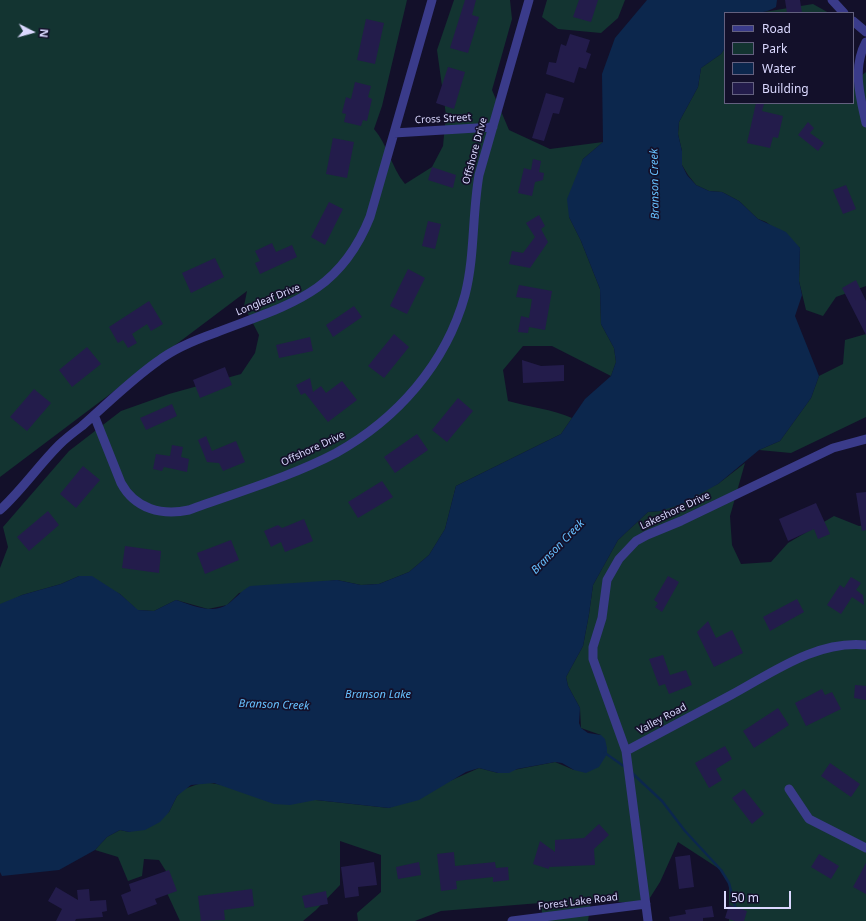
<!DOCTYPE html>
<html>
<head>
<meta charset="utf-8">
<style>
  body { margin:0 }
  #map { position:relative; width:866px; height:921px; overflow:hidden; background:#13102a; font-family:"Noto Sans",sans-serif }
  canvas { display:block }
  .legend { position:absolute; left:724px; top:12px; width:130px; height:92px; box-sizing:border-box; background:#13102a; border:1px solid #63607f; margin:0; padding:5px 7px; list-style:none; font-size:12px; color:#dbd9ff }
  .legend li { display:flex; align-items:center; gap:8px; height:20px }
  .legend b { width:20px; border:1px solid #63607f }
  .north { position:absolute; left:12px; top:12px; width:40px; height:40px; -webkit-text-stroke:3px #13102a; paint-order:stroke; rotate:96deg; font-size:11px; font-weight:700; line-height:16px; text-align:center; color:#dbd9ff }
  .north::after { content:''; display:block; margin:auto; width:14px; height:18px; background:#dbd9ff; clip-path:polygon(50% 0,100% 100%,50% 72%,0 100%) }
  .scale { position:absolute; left:724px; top:891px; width:67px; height:18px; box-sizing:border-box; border:2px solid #dbd9ff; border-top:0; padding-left:5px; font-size:12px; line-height:14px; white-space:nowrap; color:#dbd9ff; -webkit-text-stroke:3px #13102a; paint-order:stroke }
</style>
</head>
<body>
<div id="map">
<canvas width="866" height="921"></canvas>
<ul class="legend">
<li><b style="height:5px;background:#3a3b8a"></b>Road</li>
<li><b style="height:11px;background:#133431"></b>Park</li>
<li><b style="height:11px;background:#0c274d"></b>Water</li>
<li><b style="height:11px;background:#231c4b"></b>Building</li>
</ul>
<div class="north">N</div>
<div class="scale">50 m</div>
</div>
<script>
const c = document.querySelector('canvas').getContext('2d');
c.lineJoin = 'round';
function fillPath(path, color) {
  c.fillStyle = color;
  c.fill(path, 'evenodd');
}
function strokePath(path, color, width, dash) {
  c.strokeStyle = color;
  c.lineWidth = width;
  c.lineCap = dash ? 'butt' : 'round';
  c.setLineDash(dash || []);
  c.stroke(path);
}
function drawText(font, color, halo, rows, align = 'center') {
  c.font = font + ' "Noto Sans",sans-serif';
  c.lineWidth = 3.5;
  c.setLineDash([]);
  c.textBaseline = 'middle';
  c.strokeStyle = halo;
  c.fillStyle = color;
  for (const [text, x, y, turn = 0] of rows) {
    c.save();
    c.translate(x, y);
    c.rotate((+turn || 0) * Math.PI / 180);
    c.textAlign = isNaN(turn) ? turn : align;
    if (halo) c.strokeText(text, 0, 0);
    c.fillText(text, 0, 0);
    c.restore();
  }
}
const green = new Path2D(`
  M0 0H407L382 106 374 129C388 145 391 167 405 184L432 167 443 146 446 115 437 50 454 0H510L512 19 492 90 509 130 550 149 603 142 583 159 569 217 581 241 600 289 601 324 614 348 616 362 611 376 552 346H523L503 370 508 401C529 407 552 409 572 418L561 434 456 486 445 529 429 555 409 572 379 584 361 585 337 580 239 593 227 605 208 609 176 600 154 611 137 610 120 594 79 576 61 584 22 595 0 606V568L8 547 3 527 69 451 121 411 169 394 241 374 255 353 259 335 244 306 247 291 0 477Z
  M547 0H625L618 18 601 33 558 29 542 17Z
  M813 4 829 13H758Z
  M725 48V103H853V82L866 72V286L836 297 823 316 806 310 799 281 800 248 766 222 758 219 739 201 722 192 709 191 696 185 688 175 682 165V151L678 134 679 122 698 87 701 68 721 54Z
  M866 334V417L791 453 759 450 780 441 811 398 819 376 843 364 845 340Z
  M745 463 730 516 732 545 741 564 771 562 788 543 834 516 859 526 866 525V921H729V883L721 870 678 842 660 882 646 904 591 900 588 921H544L540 903 441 911 415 921H358L357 913 381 892V855L340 841V885L316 910 303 921H180L167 893 169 876 159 860 144 859 142 876 128 881 118 857 95 850 107 837 120 830 129 832 169 812 177 796 184 789 204 782 316 800 389 808 479 768 498 773 555 762 574 770 601 735 581 728 580 708 568 686 566 677 583 646 589 614 593 585 618 540 648 512 660 511 718 484Z`);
const water = new Path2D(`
  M647 0H777L776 7C762 16 741 13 725 13V48L721 54 701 68 698 87 679 122 678 134 682 151V165L687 175 696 185 709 191 722 192 739 201 758 219 786 232 800 248 799 281 802 295 795 316 819 376 811 398 780 441 759 450 718 484 682 504 660 511 648 512 618 540 593 585 589 614 583 646 566 677 568 686 580 708 579 723 581 728 588 733 601 735 605 739 607 748V754L599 767 586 773 574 770 562 763 555 762 517 769 509 773H498L479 768 466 772 419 800 389 808 316 800 290 805 274 804 214 783 191 785 177 796 169 812 160 822 145 830 129 832 120 830 107 837 95 850 59 870 2 876 0 872V604L22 595 61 584 79 576H92L120 594 138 610 154 611 176 600C191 605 213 615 228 604 236 598 241 591 250 586L337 580 361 585 379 584 409 572 429 555 445 529 456 486 561 434 585 399 611 376 616 362 614 348 601 324 600 289 581 241 569 217 567 199 583 159 603 142 602 74 615 38Z`);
const stream = new Path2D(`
  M605 753 625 767
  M632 773 662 801 685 831 721 870 729 883 736 910`);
const building = new Path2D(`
  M465 0H476L472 15 479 17 468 53 450 48Z
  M579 0H598L591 22 573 17Z
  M785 0H800L802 13H787Z
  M366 19 384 23 375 64 357 60Z
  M570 34 590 40 586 52 591 54 586 69 579 67 574 83 546 74 549 62 556 63 561 44 566 46Z
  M448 67 465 72 454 109 436 103Z
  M355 82 371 86 368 97 372 99 367 121 363 120 361 126 344 122 346 114 342 113 346 97 351 99Z
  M546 93 564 98 559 114 553 113 544 141 532 138Z
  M756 103 764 104 762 111 783 116 778 138 773 137 770 148 747 143Z
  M808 122 814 128 810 133 824 143 818 151 798 135Z
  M333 138 354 142 347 178 326 174Z
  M533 159 541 161 539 172 544 173 543 180 535 182 532 196 518 193 524 168 531 170Z
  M432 167 456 175 453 188 428 180Z
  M846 185 856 209 843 214 833 190Z
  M329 202 343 209 325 245 311 237Z
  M539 215 545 226 541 229 548 242 530 268 509 264 512 251 523 253 535 237 526 223Z
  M428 221 441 224 435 249 422 246Z
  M272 243 276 252 292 245 297 257 260 274 255 263 260 261 255 251Z
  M215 258 224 277 191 293 182 273Z
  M408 269 425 278 407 314 390 306Z
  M856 280 866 301V335L842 288Z
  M519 285 552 291 545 330 529 327 528 333 518 332 521 316 529 318 532 299 516 297Z
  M149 301 163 324 151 331 147 324 132 334 137 343 128 348 123 340 118 343 109 327Z
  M354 306 362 317 333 337 326 325Z
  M394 334 409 347 384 378 368 366Z
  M310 337 313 351 279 358 276 345Z
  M87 347 101 364 72 387 59 370Z
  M522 360 541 366 564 365V381L523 383Z
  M225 367 232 385 200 398 193 380Z
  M310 378 313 392 321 386 326 393 342 381 357 400 328 422 305 393 301 395 296 385Z
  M34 389 51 403 27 431 10 417Z
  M458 398 473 411 447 442 432 430Z
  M172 404 177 416 146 430 140 418Z
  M417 434 428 450 395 473 384 457Z
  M206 436 212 451 236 441 245 462 223 471 219 463 207 462 198 440Z
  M172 445 183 447 181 457 189 459 187 472 164 467 162 471 153 469 156 454 170 456Z
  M83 466 100 480 76 508 60 494Z
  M382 481 393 497 358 518 348 502Z
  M866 492V530L862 531 856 493Z
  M816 503 830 534 818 539 814 529 788 541 779 519Z
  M48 511 59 525 29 551 17 537Z
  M304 519 313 541 285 552 281 542 271 547 264 531 278 525 282 528Z
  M231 540 239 560 205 574 197 553Z
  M125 546 161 551 159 573 122 568Z
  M668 576 679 582 662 612 655 607 658 603 654 600Z
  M851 577 861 583 856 590 863 595 864 605 852 597 841 614 827 605 840 585 844 588Z
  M797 599 804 612 770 631 763 617Z
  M708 621 716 638 732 630 743 653 714 667 697 632Z
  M663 655 670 675 686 670 692 685 669 694 665 684 659 686 649 659Z
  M855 685 866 686V700L854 698Z
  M822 689 825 695 832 692 841 709 806 726 795 703Z
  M778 708 789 725 754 748 743 731Z
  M725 746 732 759 716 769 722 780 709 788 695 763Z
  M830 763 860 784 851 797 821 776Z
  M744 789 764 814 752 824 732 798Z
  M599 824 609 835 594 849 595 865 549 867V869L533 864 540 841 555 852V840L584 838Z
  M454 852 455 866 495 862 496 868 508 867 509 880 493 882V877L456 881 457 889 441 891 437 854Z
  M819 854 839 866 831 879 811 867Z
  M690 855 694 887 679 889 675 857Z
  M374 862 377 885 358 887 359 896 345 898 341 867Z
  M419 862 421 875 398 879 396 867Z
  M866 863V894L853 887Z
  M169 870 177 891 155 899 157 904 128 915 121 895 131 891 129 884Z
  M56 887 78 900 77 890 89 889 90 901 106 900 107 911 102 912 103 917 76 919 75 921H56L62 909 48 901Z
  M252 889 254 906 224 910 225 920 201 921 198 896Z
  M326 891 328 904 305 908 302 896Z
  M729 905 747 911 744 921H735L725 918Z
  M712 906 714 917 703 918V921H670L669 917 686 914 685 910Z`);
const minor = new Path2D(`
  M832 0 844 13
  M853 21 866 32
  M866 42C852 68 860 96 866 123
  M394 133 493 127
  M94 415 121 483C135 509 162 516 189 510 238 492 290 477 336 453 397 419 446 364 465 295 475 256 472 215 479 175L529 0
  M0 510C22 490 38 466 59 445 66 438 74 432 82 426 107 404 131 380 158 361 175 348 195 340 215 333 287 305 339 295 370 217L432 0
  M626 751C661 732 696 714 731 695 772 673 816 640 866 645
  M789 789 809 819 866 848
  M512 921 646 904
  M648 921 626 751 593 659V647L602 618 607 580 619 559 636 541 647 535 681 521 833 448 866 439`);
const streetNames = [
  ["Cross Street",443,119,-3],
  ["Offshore Drive",475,151,-75],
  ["Longleaf Drive",268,300,-22],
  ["Offshore Drive",313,449,-25],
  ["Lakeshore Drive",675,511,-25],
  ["Valley Road",662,719,-28],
  ["Forest Lake Road",578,902,-7]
];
const waterNames = [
  ["Branson Creek",655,184,-91],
  ["Branson Creek",558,547,-46],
  ["Branson Lake",378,695],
  ["Branson Creek",274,705,2]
];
fillPath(green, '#133431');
fillPath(water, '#0c274d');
strokePath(stream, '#0c274d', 2.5);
fillPath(building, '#231c4b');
strokePath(minor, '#3a3b8a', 9);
drawText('10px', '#dbd9ff', '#13102a', streetNames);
drawText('italic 11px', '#67c1ff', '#13102a', waterNames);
</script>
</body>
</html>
